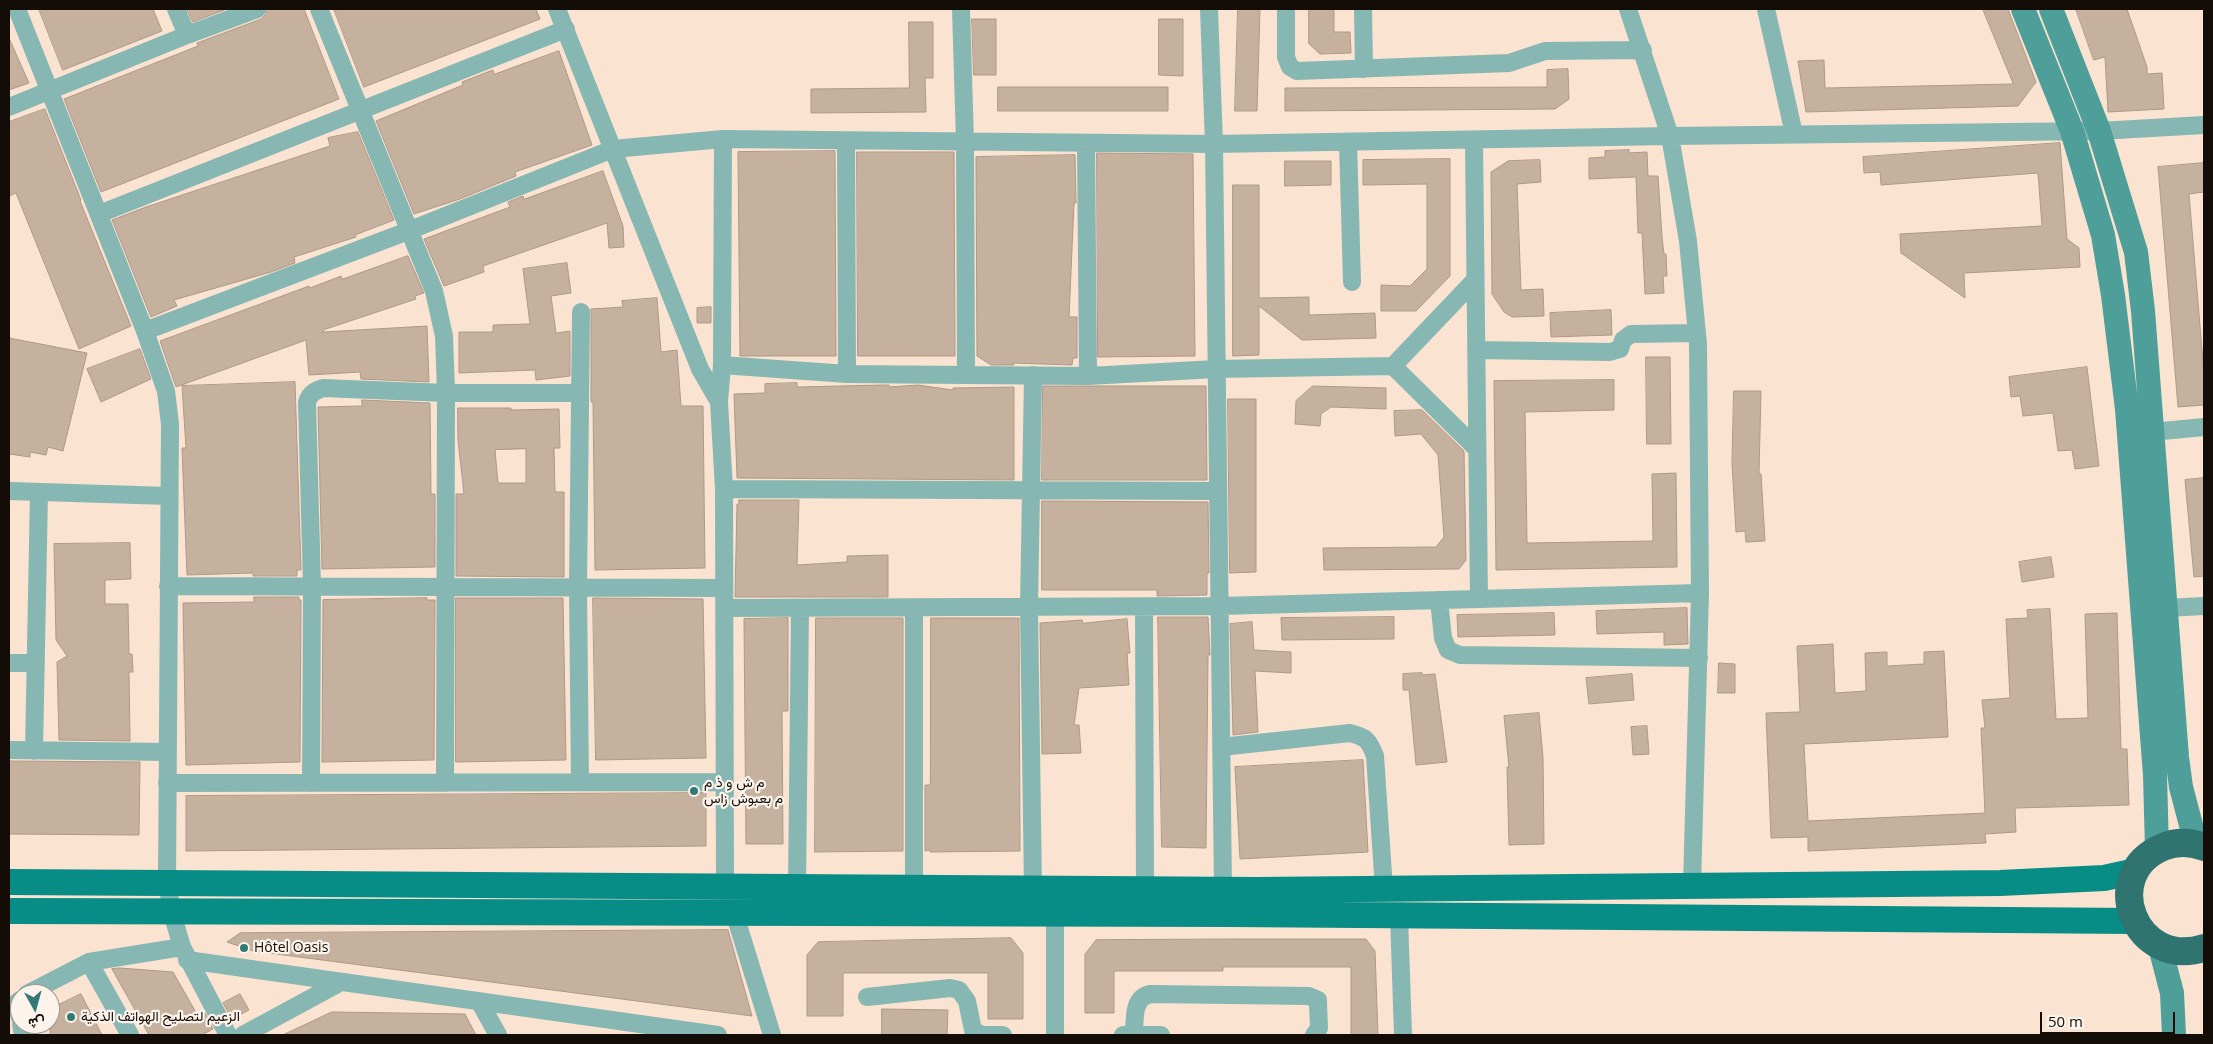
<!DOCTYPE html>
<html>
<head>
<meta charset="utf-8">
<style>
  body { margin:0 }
  #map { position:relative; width:2213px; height:1044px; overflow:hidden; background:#fae3d0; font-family:"Open Sans",Vazirmatn,sans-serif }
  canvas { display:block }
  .frame { position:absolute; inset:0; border:10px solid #140d07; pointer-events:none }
  .north { position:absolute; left:10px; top:984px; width:50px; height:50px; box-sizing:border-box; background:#fcf3ec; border:1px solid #9f9790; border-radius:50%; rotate:173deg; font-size:14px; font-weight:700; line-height:20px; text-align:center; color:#140d07 }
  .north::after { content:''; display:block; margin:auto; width:18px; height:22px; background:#317975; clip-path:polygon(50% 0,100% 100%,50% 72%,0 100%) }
  .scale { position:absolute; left:2040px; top:1012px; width:135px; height:22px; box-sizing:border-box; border:2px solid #140d07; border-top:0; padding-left:6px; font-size:15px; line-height:18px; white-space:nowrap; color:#140d07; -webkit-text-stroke:4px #fcf3ec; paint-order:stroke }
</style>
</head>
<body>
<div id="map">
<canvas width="2213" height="1044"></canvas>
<div class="frame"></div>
<div class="north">ش</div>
<div class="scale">50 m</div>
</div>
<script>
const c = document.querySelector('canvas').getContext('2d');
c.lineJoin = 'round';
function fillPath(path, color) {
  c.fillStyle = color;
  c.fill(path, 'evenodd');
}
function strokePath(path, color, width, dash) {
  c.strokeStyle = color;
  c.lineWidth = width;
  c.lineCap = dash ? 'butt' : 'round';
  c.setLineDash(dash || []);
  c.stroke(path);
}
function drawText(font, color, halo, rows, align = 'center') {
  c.font = font + ' "Open Sans",Vazirmatn,sans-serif';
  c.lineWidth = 4.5;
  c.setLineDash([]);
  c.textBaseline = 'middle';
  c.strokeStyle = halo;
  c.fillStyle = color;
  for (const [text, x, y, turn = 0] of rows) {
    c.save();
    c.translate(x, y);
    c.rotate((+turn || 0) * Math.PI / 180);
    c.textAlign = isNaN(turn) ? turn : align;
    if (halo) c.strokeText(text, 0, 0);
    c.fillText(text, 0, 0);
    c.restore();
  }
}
const building = new Path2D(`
  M39 9H153L162 31 63 70Z
  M187 9H227L193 22Z
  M267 9H304L339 99 101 192 64 99 198 46 197 43 261 19 265 15Z
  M334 9H536L540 19 364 87Z
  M1238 9H1260L1257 111H1235Z
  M1309 9H1334V32H1350L1351 53 1320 54 1309 44Z
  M1983 9H2008L2036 82 2018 106 1806 112 1798 61 1824 60 1825 88 2013 84Z
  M2076 9H2127L2147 67V74L2162 73 2164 109 2108 112 2105 57 2094 60Z
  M972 19H996V75H974Z
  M1159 19H1183V76L1159 75Z
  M909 22H933V78H925L926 112 811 113V89L909 88Z
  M9 38 29 83 9 90Z
  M559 51 592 145 515 172 516 176 460 199 414 214 376 121 463 85 462 82 490 71 493 70 494 74Z
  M1568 69 1569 99 1555 109 1285 111V88L1547 87V70Z
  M998 87H1168V111H998Z
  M45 109 81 200 80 201 131 326 79 349 16 193 9 196V122Z
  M358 132 394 220 355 235 356 237 294 257 295 263 271 272 174 300 177 306 151 317 112 220 146 207 330 146 328 138Z
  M2060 143 2067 239 2079 248 2080 267 1964 273 1965 298 1901 253 1900 234 2042 226 2038 173 1881 185 1880 172 1864 173 1863 157Z
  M1629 150V153L1647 152 1648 176H1658L1662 237 1664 254H1666L1667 276H1663L1664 293 1645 294 1642 233H1638L1636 177 1589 179V158L1605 157V151Z
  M835 151 836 356H740L738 152Z
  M857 152H954L955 356H858Z
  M1097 153 1193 154 1195 356 1098 357Z
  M1075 155 1076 203H1074L1069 317H1077V358H1073L1072 365 1013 363 1014 365H991L977 356 976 157Z
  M1450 159V276L1416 311H1381V285L1410 286 1427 269V184L1363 185V160Z
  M1540 160 1541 182 1517 184 1521 290 1543 289 1544 316 1512 317 1504 312 1492 294 1491 172 1508 161Z
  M1285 161H1331V185L1285 186Z
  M2204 163V192L2189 194 2204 374V405L2178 407 2158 167Z
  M603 171 623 226 624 247 609 248 607 223 483 266 484 272 444 286 424 239 510 207 508 202 523 196 524 199Z
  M1233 185H1259V298L1309 297V315L1375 313 1376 338 1302 340 1259 306V355L1233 356Z
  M408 256 424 293 415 296 416 299 323 330V332L427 326 429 382 361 379 360 372 309 375 306 340 176 387 160 341 309 286 310 288 341 276 342 279Z
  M567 263 571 293 551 296 556 333 570 331V376L536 380 535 370 459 373V332H493V325L530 324 523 269Z
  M657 298 661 352 677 350 681 406H703L705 568 595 570 593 402H591V309L623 307 622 301Z
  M711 307V323H697V308Z
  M1611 310 1612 335 1551 337 1550 313Z
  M9 338 87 353 63 451 48 447 46 455 30 452V457L9 454Z
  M140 349 151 379 101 402 87 369Z
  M1646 357H1670L1671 444H1647Z
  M2087 367 2099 466 2075 469 2072 450 2058 451 2053 413 2023 416 2020 396 2011 397 2009 377Z
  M1614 380V410L1525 412 1527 543 1653 541 1652 474 1676 473 1677 567 1496 570 1494 381Z
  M295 382 301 570H297V576H253V573L187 575 182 448H186L182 386Z
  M797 383V387L883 385H889V387L918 385 953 390V388L1014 387V480L737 478 734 394 765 393V384Z
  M1043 386H1206L1207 480H1042Z
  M1313 386 1386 388V409L1331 407 1321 414 1320 426 1295 424 1296 401Z
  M1734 391H1761L1759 474H1761L1765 541 1746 542 1745 531 1736 532 1732 463Z
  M1228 399H1256V572L1230 573Z
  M362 400 430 403 431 494H435V567L322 569 318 407 362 406Z
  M458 408H511V410L559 409 560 448H554L555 492H564V577L456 576V494H464L458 440ZM526 449V483H498L495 450Z
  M1422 410 1464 451 1466 560 1459 569 1324 570 1323 548 1436 547 1444 537 1438 455 1421 434 1395 436 1394 411Z
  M2204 478V576L2194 577 2185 480Z
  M739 500H799L797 565 847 562V556L888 555V597H735L737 504H739Z
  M1042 501 1208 502 1209 573H1207V595L1157 596V590H1042Z
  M130 543 131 579 105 580V604H128L129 654H132L133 672H129L130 741 59 740 57 662 67 656 56 640 54 544Z
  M2051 557 2054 577 2022 582 2019 562Z
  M254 597H299V600H301L300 762 186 765 183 603 254 602Z
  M427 598V600H435L434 760 322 762 323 600Z
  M456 598H563L566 760 456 762Z
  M593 598 703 599 706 758 596 760Z
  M1687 608 1688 644 1664 645V632L1597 634 1596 611Z
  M2050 609 2056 719 2088 718 2085 614 2117 613 2121 749H2127L2129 805 2015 808 2016 832 1985 834 1986 843 1808 851V837L1771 838 1766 713 1800 712 1797 646 1833 644 1835 693 1866 691 1865 653 1887 652V666L1924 664V652L1944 651 1948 737 1804 744 1808 821 1985 813 1981 728H1985L1982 700 2010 698 2006 619 2028 618 2027 610Z
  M1554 613 1555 635 1458 637 1457 615Z
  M1158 617H1208L1210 655H1208L1206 848 1162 847Z
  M1394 617V639L1282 640 1281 618Z
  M788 618V711H782L783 844H746L744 619Z
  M816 618H903V851L815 852Z
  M931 618H1019L1020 851 930 852V850L925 851V785H930Z
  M1127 619 1130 653H1127L1129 685 1079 688 1074 725H1079L1081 753 1042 754 1040 623 1082 620 1083 623Z
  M1252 622 1254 650 1291 652V673L1255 671 1258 732 1233 735 1230 624Z
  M1719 663 1735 664V693H1718Z
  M1422 673V675L1435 674 1447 762 1416 765 1409 690H1403V674Z
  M1632 674 1634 700 1589 704 1586 678Z
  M1539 713 1543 758 1544 844 1509 845 1507 767H1509L1504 716Z
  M1647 726 1649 754 1633 755 1631 727Z
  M1363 760 1368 852 1240 859 1235 767Z
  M9 761 140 762 139 835 9 834Z
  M706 793V846L186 851V796Z
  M728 930 752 1016 253 951 227 942 240 933Z
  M1011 938 1023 953V1019H988V973H843V1016H807V955L818 942Z
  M1237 939H1366L1375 951 1378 1035H1351V967H1223V971H1114V1013H1085V954L1096 940Z
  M120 968 173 972 198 1016 205 1013 213 1029 202 1035H149L112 969Z
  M81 994 102 1035H50V1009Z
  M240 994 249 1010 232 1019 223 1003Z
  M882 1009 948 1010 947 1035H882Z
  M332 1012 465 1014 476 1035H283Z`);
const street = new Path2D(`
  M17 9 145 331 166 391 170 424 167 882 172 913 182 947 228 1035
  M176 9 187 35
  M319 9 434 291 444 336 446 393 445 783
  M557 9 700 369 719 402
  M961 9 965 142 966 375
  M1209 9 1214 144 1223 889
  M1286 9V57L1290 67 1297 71 1509 63 1545 51 1643 50
  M1363 9 1364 69
  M1628 9 1670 136 1688 241 1698 344 1700 593 1692 886
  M1766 9 1794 134
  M9 107 187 35 257 9
  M723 139 722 365 719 402 724 489 725 885
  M1474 140 1479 599
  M846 141 847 374
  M1348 142 1352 282
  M1086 143 1088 376
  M99 214 566 29
  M1475 280 1393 366 1477 449
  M145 331 408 231 613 149 723 139 1214 144 1670 136 2099 131 2204 125
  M1476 350 1610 352 1620 349 1623 340 1631 334 1697 333
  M722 365 847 374 1088 376 1216 369 1393 366
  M1033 375 1029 608 1033 888
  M2152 432 2204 427
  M724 489 1218 491
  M9 491 169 496
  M168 586 724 588
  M1439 600 1443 638 1448 650 1460 655 1699 658
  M1144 607 1145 889
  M724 608 1220 606 1700 593
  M914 608V887
  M2166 608 2204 606
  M9 663H36
  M1221 747 1350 733C1366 737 1369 740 1375 756L1384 889
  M9 750 167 752
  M34 751 39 492
  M580 782 578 588 581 312
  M167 783 725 782
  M311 783 312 587 307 402C310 393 315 391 323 388L446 393H580
  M797 886 800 608
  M734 912 772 1035
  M1399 916 1403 1035
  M187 960 718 1035
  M89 962 130 1035
  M27 994 89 962 182 947
  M867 997 950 988 959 990 967 1001 973 1030 982 1035H1003
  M20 1000 15 1004 20 1017
  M479 1001 498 1035
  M21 1024 23 1035
  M243 1035 341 982
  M1055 1035V914
  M1123 1035H1161
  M1134 1035C1135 1020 1132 997 1151 994L1309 996 1318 1000V1003L1319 1028 1314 1035`);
const secondary = new Path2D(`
  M2023 9 2072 131 2103 235 2113 295 2127 409 2155 775 2157 850
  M2051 9 2099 131 2136 252 2143 311 2177 757 2181 787 2196 844
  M2160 947 2172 993 2174 1035`);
const primary = new Path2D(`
  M9 882 1256 890 2000 883 2104 878 2136 871
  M9 911 1231 914 2134 921`);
const highway = new Path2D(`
  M2204 847C2191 842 2177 841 2163 847 2098 874 2135 970 2204 948`);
const markers = [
  [694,791,5,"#317975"],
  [244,948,5,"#317975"],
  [71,1017,5,"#317975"]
];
const poiNames = [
  ["م ش و ذ م",704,783],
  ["م بعبوش زاس",704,799],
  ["Hôtel Oasis",254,948],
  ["الزعيم لتصليح الهواتف الذكية",81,1017]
];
fillPath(building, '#c6b19f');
strokePath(building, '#ae9988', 1);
strokePath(street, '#86b7b3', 18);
strokePath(secondary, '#4e9e99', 24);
strokePath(primary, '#078c86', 26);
strokePath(highway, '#2f7470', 28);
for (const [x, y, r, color] of markers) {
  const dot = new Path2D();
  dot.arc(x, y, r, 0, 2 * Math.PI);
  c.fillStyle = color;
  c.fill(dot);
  strokePath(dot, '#fcf3ec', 2);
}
drawText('14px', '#140d07', '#fcf3ec', poiNames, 'left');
</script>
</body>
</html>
